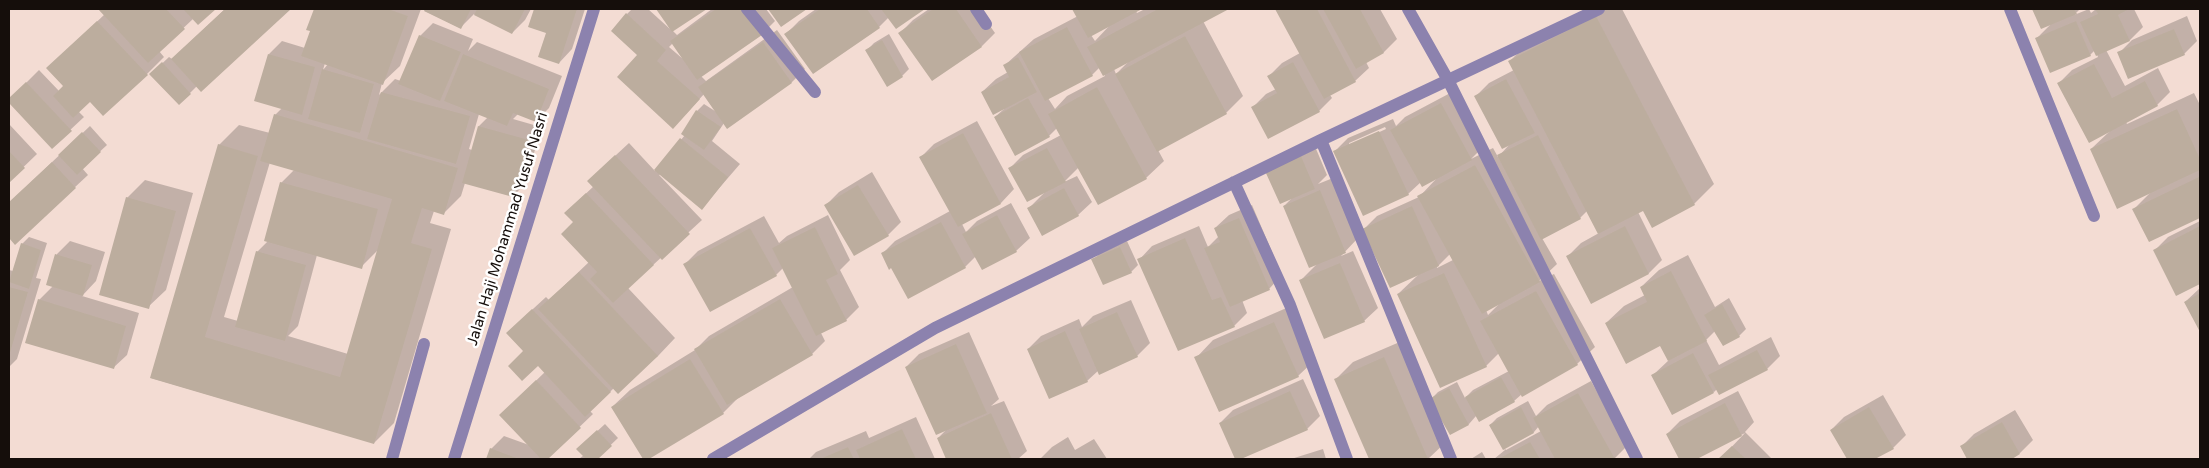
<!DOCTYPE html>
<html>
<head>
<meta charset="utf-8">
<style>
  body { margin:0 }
  #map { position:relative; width:2209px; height:468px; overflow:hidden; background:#f3dcd3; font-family:"Varela Round",sans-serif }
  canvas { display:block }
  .frame { position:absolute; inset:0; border:10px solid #150e0b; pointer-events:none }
</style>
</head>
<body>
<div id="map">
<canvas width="2209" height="468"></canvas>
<div class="frame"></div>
</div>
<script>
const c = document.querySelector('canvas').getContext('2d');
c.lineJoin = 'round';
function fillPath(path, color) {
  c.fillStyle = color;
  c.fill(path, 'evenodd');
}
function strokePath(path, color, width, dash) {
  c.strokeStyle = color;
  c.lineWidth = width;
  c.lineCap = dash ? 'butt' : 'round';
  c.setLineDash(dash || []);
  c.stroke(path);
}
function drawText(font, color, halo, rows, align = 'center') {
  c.font = font + ' "Varela Round",sans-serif';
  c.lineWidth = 5;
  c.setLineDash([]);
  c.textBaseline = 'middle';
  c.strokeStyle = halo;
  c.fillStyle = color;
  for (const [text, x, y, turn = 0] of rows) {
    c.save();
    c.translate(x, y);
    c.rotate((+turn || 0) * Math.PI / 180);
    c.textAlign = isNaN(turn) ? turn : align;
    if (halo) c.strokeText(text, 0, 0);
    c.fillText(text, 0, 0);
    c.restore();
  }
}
const shadow = new Path2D(`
  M99 9H215L199 23 194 18 159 51 164 57 147 74 90 100 78 111 84 117 52 147 9 100 39 70 59 91 65 86 66 51 105 14Z
  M225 9H290L201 90 197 86 179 104 151 74 169 57 172 59Z
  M315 9H421L400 66 382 83 379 95 395 79 401 81 420 36 433 23 473 39 468 51 477 42 562 76 549 108 536 121 518 114 513 119 541 127 526 183 513 196 465 183 461 196 444 213 434 211 430 223 451 229 394 423 374 443 151 378 219 145 239 125 270 133 275 115 282 108 269 54 282 41 305 48 311 30 308 29ZM325 63 328 64 323 70ZM479 114 488 117 479 126 472 150 469 149ZM270 162 294 170 281 183 268 241 257 252 238 321 224 317ZM378 250 348 354 288 336 298 326 317 255 361 267Z
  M426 9H531L525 20 512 33 474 14 460 28 425 11Z
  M535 9H585L572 49 559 63 547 32 530 27Z
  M632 9H648L670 29 658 9H704L672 30 677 35 712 9H766L775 21 762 34 701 76 706 81 777 30 805 69 792 82 727 127 724 123 712 141 740 164 702 208 661 174 659 175 702 220 628 288 675 338 658 356 614 388 590 411 593 414 546 459H487L491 449 504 436 529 445 514 402 545 372 525 351 521 320 546 297 549 300 589 262 574 222 579 200 594 186 602 168 629 143 655 171 685 135 697 111 704 104 718 113 704 94 686 114 639 55 627 14ZM673 43 683 59 669 47Z
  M816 9H923L896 27 889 17 879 27 786 34 799 21Z
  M929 9H978L995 33 982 46 932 80 900 33 913 20Z
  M1074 9H1140L1136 11 1137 13 1145 9H1226L1203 21 1243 96 1226 113 1158 150 1164 161 1146 178 1079 167 1064 182 1077 176 1092 202 1078 215 1029 208 1044 193 1010 168 1023 155 1061 135 1057 128 1049 136 995 117 1004 109 982 92 996 79 1008 72 1005 65 1034 39 1078 16ZM1110 25 1095 41 1091 35ZM1129 61 1116 74 1114 69ZM1100 67 1105 76 1067 96 1055 109 1048 98 1092 75Z
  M1277 9H1380L1397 39 1384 52 1366 62 1369 68 1355 81 1330 95 1332 98 1319 111 1252 108 1266 94 1276 89 1269 76 1282 63 1300 53Z
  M1593 9H1622L1714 184 1694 204 1644 209 1638 212 1662 260 1649 273 1592 302 1568 256 1581 243 1599 233 1587 211 1580 218 1542 238 1557 264 1539 281 1554 274 1595 347 1577 364 1522 394 1514 401 1476 416 1469 424 1450 433 1431 399 1438 392 1457 382 1465 398 1473 390 1509 371 1499 353 1486 366 1398 294 1418 275 1364 229 1377 216 1419 197 1437 178 1421 182 1408 194 1335 151 1348 138 1393 119 1396 126 1405 117 1454 91 1484 146 1471 159 1493 148 1498 157 1509 145 1476 96 1489 83 1514 70 1509 62 1529 42ZM1385 127 1386 129 1349 146V143ZM1450 254 1453 260 1437 268V267ZM1499 304 1488 315 1486 310Z
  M2033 9H2080L2074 15 2089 9 2091 13 2096 9H2134L2143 27 2130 40 2106 50 2125 86 2158 68 2170 92 2157 105 2126 122 2127 124 2194 93 2200 105V216L2149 240 2134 209 2150 193 2091 149 2110 131 2059 83 2072 70 2098 57 2095 50 2090 55 2037 38 2051 24 2041 28Z
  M2187 16 2197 41 2184 54 2119 53 2132 40Z
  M889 34 909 69 902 76 867 50 874 43Z
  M977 121 1014 189 1001 203 962 224 966 232 977 221 1011 203 1030 238 1016 251 983 269 976 256 965 267 892 266 882 254 895 241 950 211 921 157 934 144Z
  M9 124 37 154 9 181Z
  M90 126 107 145 82 168 88 175 15 243 9 236V203Z
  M1314 144 1327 175 1318 184 1333 178 1358 238 1341 256 1353 251 1378 308 1364 321 1300 281 1318 263 1284 206 1293 197 1267 171Z
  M872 172 901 222 888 235 826 205 839 192Z
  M145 180 193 193 166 290 148 307 127 198Z
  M1252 205 1282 275 1269 289 1242 300 1247 313 1234 326 1139 260 1152 246 1199 226 1208 247 1219 236 1215 228 1229 215Z
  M828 215 850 260 840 270 859 307 846 320 821 333 825 341 812 354 738 398 723 413 644 459 612 407 630 390 695 350 709 336 793 287 783 268 776 275 685 264 698 251 764 216 779 243 787 236Z
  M2200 221V283L2177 295 2155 250 2168 237Z
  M29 237 47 243 36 278 41 279 17 359 9 367V270L13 271 22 244Z
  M70 241 105 252 96 281 82 296 139 313 127 355 113 368 39 300 53 286 57 254Z
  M1127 241 1138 265 1131 272 1093 260 1100 253Z
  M1688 255 1715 307 1729 298 1746 329 1739 336 1716 330 1706 340 1719 365 1771 337 1780 356 1767 369 1720 393 1717 389 1714 392 1653 375 1669 360 1661 345 1606 323 1624 306 1645 295 1641 287 1659 270Z
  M2200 288V329L2185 302Z
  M1131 300 1150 343 1137 356 1099 370 1087 381 1028 349 1041 336 1079 319 1082 327 1093 316Z
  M1291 306 1316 359 1298 376 1196 358 1213 340Z
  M969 332 999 399 991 406 1004 401 1027 451 1018 459H946H947L938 438 947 429 906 367 919 354Z
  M1402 341 1446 442 1428 459H1370L1336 379 1353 362Z
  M1303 379 1320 416 1307 429 1237 459 1220 423 1233 410Z
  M1591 381 1627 446 1614 459H1557L1556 457 1554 459H1494L1505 450 1490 425 1497 418 1528 401 1536 416 1547 405ZM1539 426 1541 431 1506 450 1504 448 1534 432Z
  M1738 391 1754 422 1745 432 1772 459H1720L1745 433 1694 459H1680L1667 434 1680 421Z
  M1883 395 1906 435 1893 448 1873 459H1848L1831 430 1844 417Z
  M2015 410 2033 440 2020 453 2009 459H1969L1961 447 1974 434Z
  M916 417 935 459H809L816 452 866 431 869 438Z
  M605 424 618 438 596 459H579L584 455 578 449Z
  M1068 437 1075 450 1094 439 1107 459H1040L1052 447Z
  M1323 449 1326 459H1291Z
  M1482 452 1486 459H1470H1471Z`);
const building = new Path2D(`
  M98 9H166L185 29 148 63Z
  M183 9H216L198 25Z
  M225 9H291L201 92 171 59Z
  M314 9H388L408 16 383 85 301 56 310 31 306 30Z
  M425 9H471L461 29 424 11Z
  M477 9H525L512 34 474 15Z
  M534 9H577L559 64 538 57 546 33 528 27Z
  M656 9H707L672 32Z
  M716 9H744L762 35 697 80 670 41Z
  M768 9H807L781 27Z
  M820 9H867L880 28 813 74 784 34Z
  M881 9H925L896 29Z
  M933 9H956L982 47 932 81 898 33Z
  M1072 9H1142L1088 38Z
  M1158 9H1229L1103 76 1087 47Z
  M1275 9H1317L1356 82 1324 99Z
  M1323 9H1360L1384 53 1356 69Z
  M2032 9H2074L2077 14 2041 29Z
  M2095 9H2126L2127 10 2118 15 2130 41 2096 56 2080 22 2098 14Z
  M626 13 666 50 657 61 700 99 673 129 617 77 637 55 611 31Z
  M1596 16 1695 205 1652 228 1643 211 1598 234 1508 61Z
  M97 21 148 75 103 116 90 102 73 118 53 96 63 86 46 68Z
  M2076 21 2091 56 2050 73 2035 38Z
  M1067 27 1093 76 1045 101 1019 52Z
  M2174 29 2185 55 2128 79 2117 52Z
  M419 35 461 52 440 101 398 84Z
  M1185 36 1227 114 1157 152 1115 74Z
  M882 40 903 77 887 87 865 50Z
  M763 42 792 83 727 129 698 87Z
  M268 54 315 67 302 115 254 101Z
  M463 54 549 89 536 122 513 113 507 126 444 101Z
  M1018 57 1037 92 993 115 981 92 1009 77 1003 65Z
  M162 62 191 94 179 105 149 74Z
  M1293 62 1320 112 1268 139 1251 107 1277 93 1267 76Z
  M2094 64 2112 98 2145 81 2158 106 2089 143 2057 83Z
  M322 69 374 84 360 133 308 119Z
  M1506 79 1535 133 1502 149 1474 96Z
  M26 82 72 131 52 149 9 103V98Z
  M1097 87 1147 179 1098 205 1048 114Z
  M381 92 470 116 456 164 367 139Z
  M1028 98 1050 137 1015 156 994 117Z
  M1441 103 1472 160 1422 187 1390 130Z
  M2177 109 2200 159V170L2117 209 2090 149Z
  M696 110 721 127 704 150 681 134Z
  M274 114 458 168 444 215 422 208 411 243 432 249 374 444 150 378 218 144 258 156 205 337 340 377 392 199 260 161Z
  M478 126 529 140 513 197 462 183Z
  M1379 131 1409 195 1363 216 1333 151Z
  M82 132 101 152 77 175 58 155Z
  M963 133 1001 204 958 227 919 157Z
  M1538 135 1581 219 1541 240 1497 155Z
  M680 138 728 177 702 210 654 170Z
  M1047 148 1066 182 1027 202 1008 168Z
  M9 151 25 168 9 183Z
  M615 155 690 234 662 260 587 181Z
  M1301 156 1315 189 1280 204 1265 171Z
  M52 162 76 188 15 245 9 238V202Z
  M1475 165 1540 282 1482 314 1417 196Z
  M2199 177 2200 218 2149 242 2132 209Z
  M280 182 378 209 362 269 264 241Z
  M858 185 889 236 854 256 824 205Z
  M1064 188 1079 216 1042 236 1027 208Z
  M1320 190 1346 253 1309 268 1283 206Z
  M586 193 654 265 613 303 590 279 597 272 561 234 573 222 564 213Z
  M126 197 176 211 149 309 99 295Z
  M1412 206 1439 266 1390 288 1362 229Z
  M997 215 1017 252 982 270 962 234Z
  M1239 218 1270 290 1230 307 1204 248 1220 242 1214 228Z
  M941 222 966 268 908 299 891 268 889 270 881 253Z
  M1625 226 1649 274 1591 304 1566 256Z
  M2200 226V284L2176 296 2153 250Z
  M815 227 838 274 826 280 847 321 816 336 772 248Z
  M750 228 777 276 710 312 683 264Z
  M1185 238 1212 300 1221 297 1235 327 1178 351 1137 259Z
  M21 243 41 250 29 289 9 282Z
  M1120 247 1132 273 1103 285 1091 259Z
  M256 251 306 265 285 341 235 327Z
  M55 254 92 265 83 296 46 285Z
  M1340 263 1365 322 1324 339 1299 280Z
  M1671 271 1707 341 1668 361 1660 346 1626 364 1605 323 1647 302 1640 287Z
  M579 272 658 356 618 394 538 309Z
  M1444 273 1487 367 1440 388 1397 294Z
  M9 287 28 292 9 356Z
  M1536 291 1578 365 1522 397 1480 321Z
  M2200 293V332L2184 302Z
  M38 299 126 326 114 369 25 343Z
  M780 299 813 355 727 405 694 349Z
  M1722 304 1740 337 1723 346 1704 315Z
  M532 309 611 392 585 417 538 366 522 381 508 366 523 351 506 333Z
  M1117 312 1138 357 1099 375 1079 329Z
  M1274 322 1299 377 1219 412 1194 357Z
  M1065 331 1088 382 1049 399 1027 349Z
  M956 344 987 413 936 435 905 367Z
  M1757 350 1768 370 1719 395 1708 375Z
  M1693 353 1714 393 1672 415 1651 375Z
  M1384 357 1428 459H1369L1334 379Z
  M690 359 724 414 649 459H643L611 407Z
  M1501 377 1515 402 1479 422 1465 397Z
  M536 380 581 428 548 459H541L499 415Z
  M1449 388 1469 425 1450 435 1429 399Z
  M1290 391 1308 430 1241 459H1235L1219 423Z
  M1578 393 1615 459H1555L1533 418Z
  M1725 403 1742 436 1697 459H1679L1666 434Z
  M1521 407 1534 433 1503 450 1489 425Z
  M1869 407 1894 449 1875 459H1847L1830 430Z
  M991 413 1012 459H946L937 438Z
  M2002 422 2020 454 2012 459H1967L1960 446Z
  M902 429 916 459H860L856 450Z
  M597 430 612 446 598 459H586L576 449Z
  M1530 442 1540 459H1498Z
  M1732 446 1746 459H1718Z
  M848 447 854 459H820Z
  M490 448 519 459H486Z`);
const minor = new Path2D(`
  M747 9 815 92
  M976 9 986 24
  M1408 9 1448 80 1637 459
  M2010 9 2094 216
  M1321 140 1451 459
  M1234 182 1290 305 1347 459
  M392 459 424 344
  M454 459 594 9
  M713 459 935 328 1321 140 1599 9`);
const streetNames = [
  ["Jalan Haji Mohammad Yusuf Nasri",508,229,-73]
];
fillPath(shadow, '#0003');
fillPath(building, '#bcad9e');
strokePath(minor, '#8c82ae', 12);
drawText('15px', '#150e0b', '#fff', streetNames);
</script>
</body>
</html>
